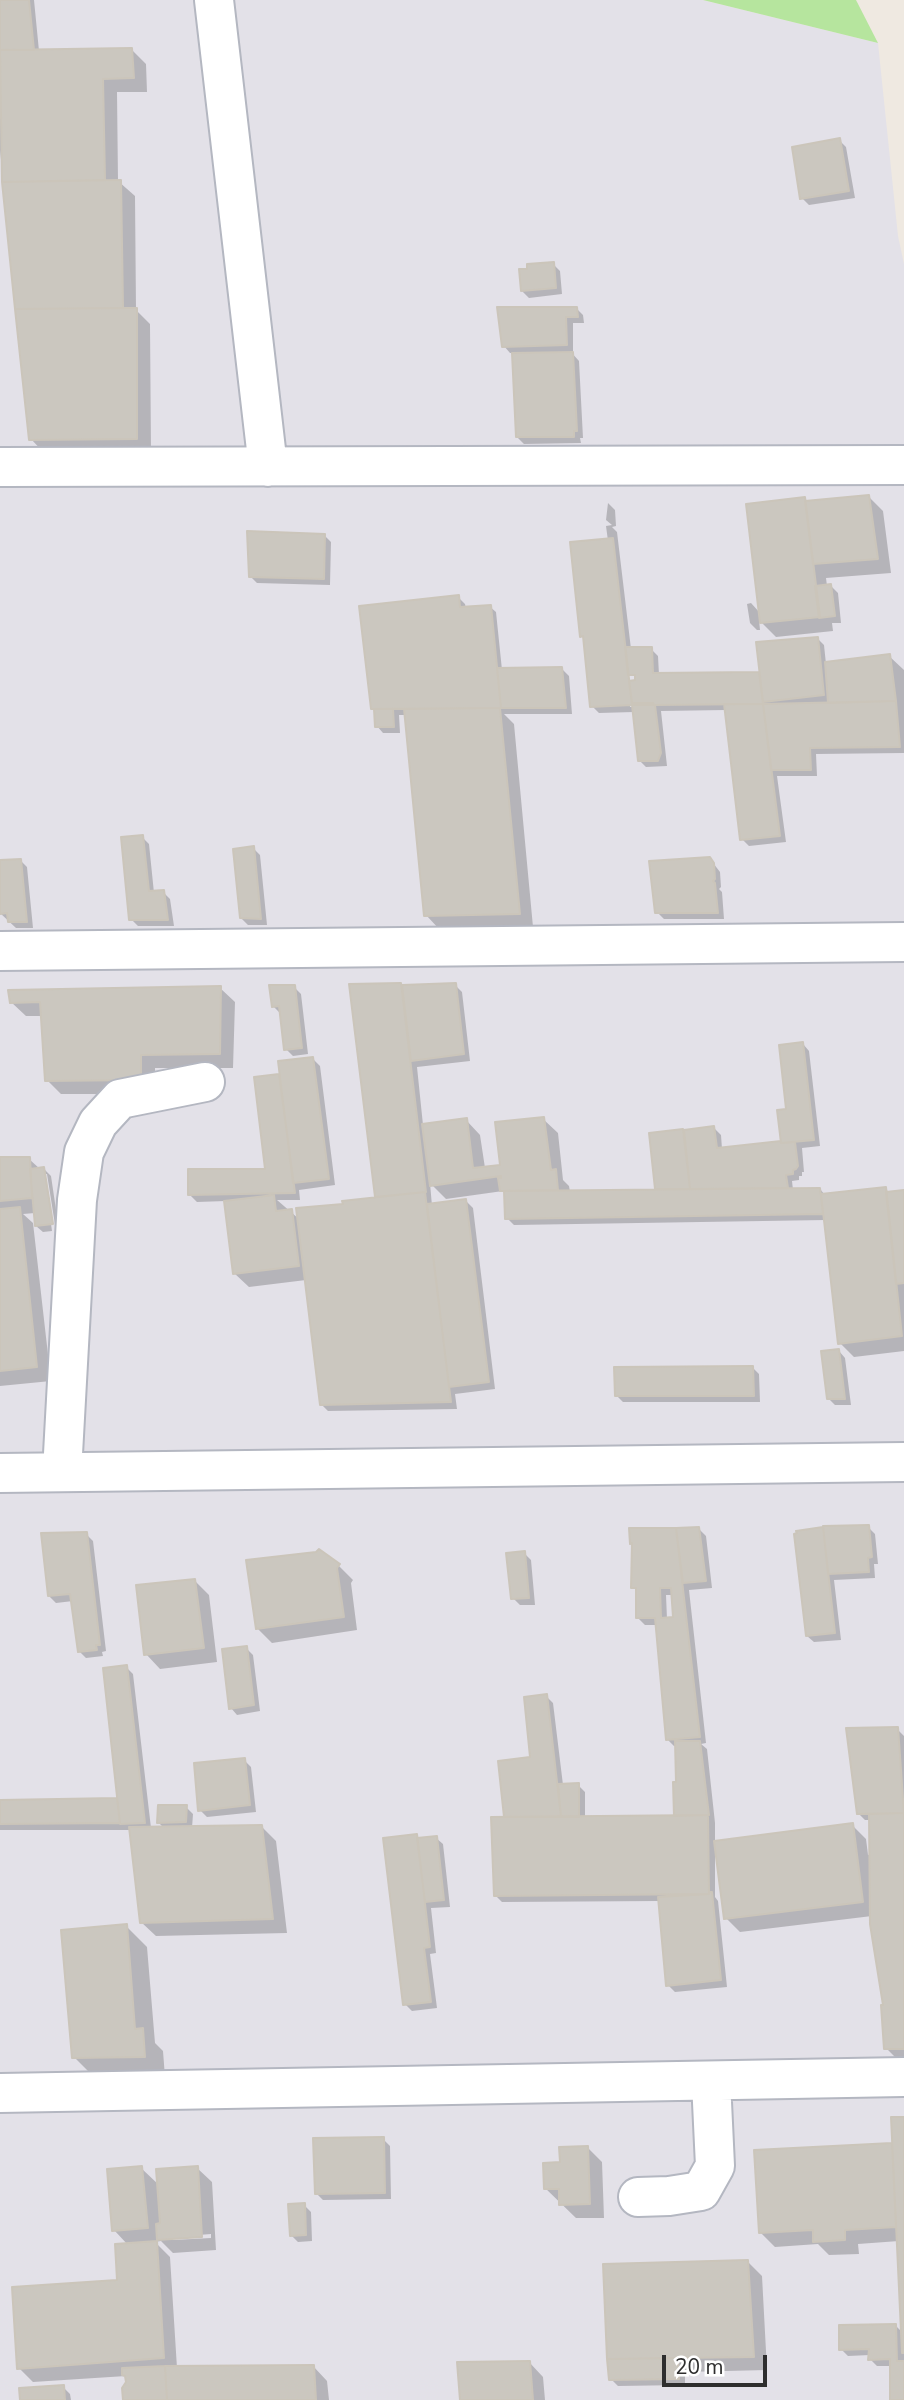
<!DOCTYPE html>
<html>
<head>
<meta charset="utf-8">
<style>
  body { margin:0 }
  #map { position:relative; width:904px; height:2400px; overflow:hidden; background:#efe9e1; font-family:"Nunito Sans",sans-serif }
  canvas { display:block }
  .scale { position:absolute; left:662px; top:2355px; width:105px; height:32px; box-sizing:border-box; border:4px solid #2e2e2e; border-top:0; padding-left:9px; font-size:21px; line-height:24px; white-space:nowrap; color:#2e2e2e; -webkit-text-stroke:5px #fff; paint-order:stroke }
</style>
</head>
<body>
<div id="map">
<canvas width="904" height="2400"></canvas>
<div class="scale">20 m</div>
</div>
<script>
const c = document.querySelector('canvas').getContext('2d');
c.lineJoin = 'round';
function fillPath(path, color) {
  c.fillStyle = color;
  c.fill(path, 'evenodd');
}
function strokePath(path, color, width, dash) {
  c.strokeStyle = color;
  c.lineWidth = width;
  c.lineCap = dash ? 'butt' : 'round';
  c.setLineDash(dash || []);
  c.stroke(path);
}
const industrial = new Path2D(`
  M0 0H703L878 43 898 236 904 264V2400H0Z`);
const green = new Path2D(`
  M703 0H856L878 43Z`);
const shadow = new Path2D(`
  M0 0H34L39 51 132 50 146 64 147 92H117L118 181 135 196 136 310 150 324 151 453 45 454 31 439 0 150Z
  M839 140 846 147 855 198 809 205 802 198Z
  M553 264 560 271 562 294 529 298 522 291Z
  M576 308 583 315 584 323H573V351H570L579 361 583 438H580L581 443 524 444 517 437 514 353H510L504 346Z
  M869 497 883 511 891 573 826 578 827 586H831L838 593 841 623H832L833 631 776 637 759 620 760 630H757L750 623 747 604 751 603 760 613 804 499 808 502Z
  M608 503 615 510 616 526 612 527 617 532 631 649H651L658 656 659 675 761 674 817 638 824 645 826 664 889 656 904 670V753L816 754 817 776H777L786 842 749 846 742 839 726 710 661 711 667 766 646 767 639 760 634 712 599 713 592 706 585 640 582 636 608 541 606 526 612 525 606 520ZM626 673H637V682H628ZM654 701 656 707H630V702Z
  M324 535 331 542 330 585 257 583 250 576Z
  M458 597 465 604 466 609 489 606 496 612 502 670 562 669 569 676 572 714H504L514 724 533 927 440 930 426 915 406 715H399L400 733H383L377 726 361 608Z
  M142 837 149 844 154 893 163 892 170 899 174 926H138L131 919Z
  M253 848 260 855 267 925H248L241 918Z
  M710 859 720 872 721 887 719 889 722 892 724 919H664L657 912Z
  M20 860 27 867 33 928H16L0 913V862Z
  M455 985 462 992 470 1061 417 1067 423 1125 466 1120 480 1135 485 1168 502 1167 543 1119 558 1133 563 1180 569 1186 570 1192 657 1191 651 1134 682 1131 688 1137 714 1128 721 1135 722 1149 783 1142 803 1044 809 1051 820 1146 802 1148 804 1172H802V1176H799V1180L792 1181 793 1190 820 1189 825 1195 885 1189 890 1193 904 1192V1351L854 1357 840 1343 826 1220 514 1225 507 1218 506 1195 503 1191 446 1199 430 1183 432 1206 466 1201 473 1208 495 1389 455 1394 457 1409 328 1411 321 1404 306 1280 249 1287 234 1273 226 1201 197 1202 190 1195 267 1171 256 1079 281 1076 313 1059 320 1066 335 1185 299 1190 300 1200H277L299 1219 377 1199 351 986Z
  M294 987 301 994 308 1054 293 1056 286 1049 280 1013 273 1006Z
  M220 988 235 1002 233 1068H155V1094H61L47 1080 43 1016H26L11 1002Z
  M29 1159 40 1169H44L51 1176 59 1230 56 1231 47 1174H44L52 1231 43 1232 36 1226 35 1213 23 1214 33 1223 51 1381 0 1386V1160Z
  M839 1351 845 1358 851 1405H835L828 1398Z
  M752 1367 759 1374 760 1402H623L616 1395Z
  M868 1527 875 1534 878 1564H874L875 1578 834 1580 841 1640 814 1642 807 1636 798 1532 823 1528Z
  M699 1529 706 1536 712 1588 689 1590 706 1743 701 1744 707 1749 715 1823V1842L852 1825 866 1839 868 1855 871 1854 870 1820H865L858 1813 897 1729 904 1736V2066L886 2048V2007L872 1916 740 1932 726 1918 717 1852 715 1853V1897L718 1901 727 1987 675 1992 668 1985 660 1901 502 1902 495 1895 506 1819 532 1758 546 1696 553 1703 563 1785H578L585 1792V1818L676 1817 677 1746H674L667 1739 657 1625H645L638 1618V1592L633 1587 634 1545 631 1530ZM666 1595H673L675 1618 667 1619Z
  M86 1534 93 1541 106 1651 102 1652 103 1656 86 1658 79 1651 73 1601 56 1603 49 1596Z
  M524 1553 531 1560 535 1605H520L513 1598Z
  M339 1566 353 1580 351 1583 357 1630 272 1643 258 1629Z
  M195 1581 209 1595 217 1662 160 1669 146 1654Z
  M246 1648 253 1655 260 1711 237 1715 231 1708Z
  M126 1667 133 1674 151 1828H164L158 1822 186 1807 193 1814 192 1828 262 1827 276 1841 287 1933 156 1936 141 1922 131 1830H0V1802L119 1800Z
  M244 1760 251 1767 256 1812 207 1817 200 1810Z
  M416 1836 420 1839 436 1838 443 1844 450 1907 431 1908 436 1953 430 1954 437 2008 412 2011 405 2004Z
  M126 1926 147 1947 155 2043 163 2051 165 2077 95 2078 74 2057Z
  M904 2118V2400H892L891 2366H877L870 2359V2355L848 2356 841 2349 896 2326 903 2333 899 2241 858 2244 859 2254 829 2255 818 2244 775 2247 760 2232 756 2152 894 2144Z
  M383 2139 390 2146 391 2199 323 2200 316 2193Z
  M588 2148 602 2162 604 2218H576L545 2188 561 2164Z
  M141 2168 159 2185 197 2168 212 2182 216 2250 173 2253 161 2241 155 2242 170 2257 177 2368 313 2366 327 2381 329 2400H125L128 2382 126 2376 33 2382 19 2368 119 2282 128 2245 114 2230ZM211 2234V2238L173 2240V2237Z
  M304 2205 311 2212 312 2241 298 2242 291 2235Z
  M748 2262 762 2276 767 2370 685 2372V2385L618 2386 611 2379Z
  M529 2362 543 2377 545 2400H461Z
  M63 2387 70 2394 71 2400H21Z`);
const building = new Path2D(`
  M0 0H29L34 50H0Z
  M132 48 134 78 103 79 105 180 2 182 0 50Z
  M840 138 849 191 800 199 792 147Z
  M121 180 123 308 15 309 2 182Z
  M554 262 556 288 521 291 519 269H527V264Z
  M497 307H577L578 317H566L567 345 502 347Z
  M129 308H137V439L29 440 15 309Z
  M573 352 577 431H574V437H516L512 353Z
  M869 495 878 559 813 564 805 501Z
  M805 497 820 617 760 623 746 504Z
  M247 531 325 534 324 579 249 577Z
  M613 538 632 705 590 707 583 636 580 637 570 542Z
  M831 584 835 616 819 618 815 586Z
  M459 595 460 607 491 605 501 708 371 709 359 606Z
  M818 637 824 695 763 702 756 642Z
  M625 647H652L653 673 759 672 763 704 654 705 653 703H632L629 681 635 680V675H628Z
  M890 654 896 701 828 703 825 662Z
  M562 667 566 708H501L497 668Z
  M896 701 900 747 810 748 811 770H771L763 704Z
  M724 704H763L780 836 740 840Z
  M632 705H655L661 753 658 761H638Z
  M500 708 520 914 424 916 404 709Z
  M374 709H393L394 727H375Z
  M143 835 149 891 164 890 168 920H129L121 837Z
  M254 846 261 919 240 918 233 849Z
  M710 857 714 863 715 879 713 881 715 883 718 913H655L649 861Z
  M21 859 27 922H8L7 913 0 914V860Z
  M401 983 426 1192 375 1197 349 984Z
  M456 983 464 1054 411 1061 402 985Z
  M269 985H295L302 1048 284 1050 279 1006 272 1007Z
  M221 986 220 1054 141 1055V1080L45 1081 40 1002 10 1003 8 990Z
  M803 1042 814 1140 781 1143 777 1110 786 1109 779 1045Z
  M313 1057 329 1179 293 1183 278 1061Z
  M279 1074 295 1193 188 1195V1169H265L254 1077Z
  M544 1117 551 1170 556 1169 558 1190 500 1191 498 1178H501V1176L430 1186 422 1124 467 1118 473 1168 500 1165 495 1122Z
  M714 1126 717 1148 781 1141V1143L795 1142 798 1166 796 1169 793 1170V1174L786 1175 788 1188 690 1189 684 1130Z
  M683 1129 690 1189H655L649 1133Z
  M0 1157H30L32 1198 0 1201Z
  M44 1167 53 1224 35 1226 30 1169Z
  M886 1187 902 1336 838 1344 821 1194Z
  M820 1188 823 1214 505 1219 504 1191Z
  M904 1190V1283L896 1284 886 1192Z
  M425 1192 451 1402 320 1405 296 1208 343 1204 342 1201Z
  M274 1195 276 1211 292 1209 299 1266 233 1274 224 1201Z
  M466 1199 489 1382 449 1387 427 1204Z
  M20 1207 37 1367 0 1371V1209Z
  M839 1349 845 1399H827L821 1351Z
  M753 1366 754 1396H615L614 1367Z
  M869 1525 872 1557 868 1558 869 1572 828 1574 823 1526Z
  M699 1527 706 1581 683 1583 676 1528Z
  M823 1527 835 1633 806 1636 794 1534 797 1533 796 1531Z
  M629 1528H676L700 1737 666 1740 655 1618H636V1588H631L632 1543 630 1544ZM660 1588H671L673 1617 661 1618Z
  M87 1532 100 1645H96L97 1650 78 1652 70 1594 48 1596 41 1533Z
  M319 1549 340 1564 337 1568 344 1617 256 1629 246 1560 316 1552Z
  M525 1551 529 1598 511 1599 506 1553Z
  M195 1579 204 1648 144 1655 136 1585Z
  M247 1646 254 1705 229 1709 222 1649Z
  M127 1665 145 1823 120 1824 103 1668Z
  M547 1694 561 1817H504L498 1761 530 1757 524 1697Z
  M898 1727 904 1813 857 1814 846 1728Z
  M675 1741H700L709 1815 674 1816 673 1782H676Z
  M245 1758 250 1805 198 1811 194 1763Z
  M579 1783V1817H561L558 1784Z
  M117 1798 120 1823 0 1824V1800Z
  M158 1805H187L186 1822 157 1823Z
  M904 1813V2049H884L881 2005H883L870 1924 869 1814Z
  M708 1815 709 1894 494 1896 491 1817Z
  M853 1823 863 1902 724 1919 714 1841Z
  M262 1825 273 1919 140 1923 129 1827Z
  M417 1834 430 1947 424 1948 431 2002 403 2005 383 1838Z
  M437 1836 444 1900 425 1902 417 1838Z
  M709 1892H712L721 1980 666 1986 658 1897 709 1894Z
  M127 1924 135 2029 143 2028 145 2057 72 2058 61 1930Z
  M891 2117H904V2353H902Z
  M384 2137 385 2193 315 2194 313 2138Z
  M892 2143 896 2227 845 2230V2240L813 2242V2230L759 2233 754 2150Z
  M588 2146 590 2204 559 2205V2189H544L543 2163 560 2162 559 2147Z
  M142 2166 148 2228 112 2231 107 2169Z
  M198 2166 202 2237 157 2240 156 2224 160 2223 156 2169Z
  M305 2203 306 2235 290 2236 288 2204Z
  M157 2241 164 2358 17 2369 12 2287 117 2280 115 2244Z
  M748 2260 754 2357 607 2359 603 2264Z
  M896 2324 897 2361H904V2400H890V2359L868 2360 869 2349 839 2350V2325Z
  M678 2358 679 2379 609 2380 607 2359Z
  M530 2361 533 2400H460L457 2362Z
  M314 2365 316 2400H167L165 2366Z
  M165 2366 167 2400H123L122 2388 126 2382 125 2376 122 2375V2368Z
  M64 2385 65 2400H20L19 2388Z`);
const minor = new Path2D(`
  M214 0 268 467
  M0 467 904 465
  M0 951 904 942
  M62 1472 77 1200 84 1152 98 1123 120 1099 205 1082
  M0 1473 904 1462
  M0 2093 904 2077
  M638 2197 669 2196 701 2191 715 2166 711 2081`);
fillPath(industrial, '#e3e1e8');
fillPath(green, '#b6e59e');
fillPath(shadow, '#0003');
fillPath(building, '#cbc7bf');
strokePath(building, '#cbc5ba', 2);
strokePath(minor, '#b4b7c1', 42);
strokePath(minor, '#fff', 38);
</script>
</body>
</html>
